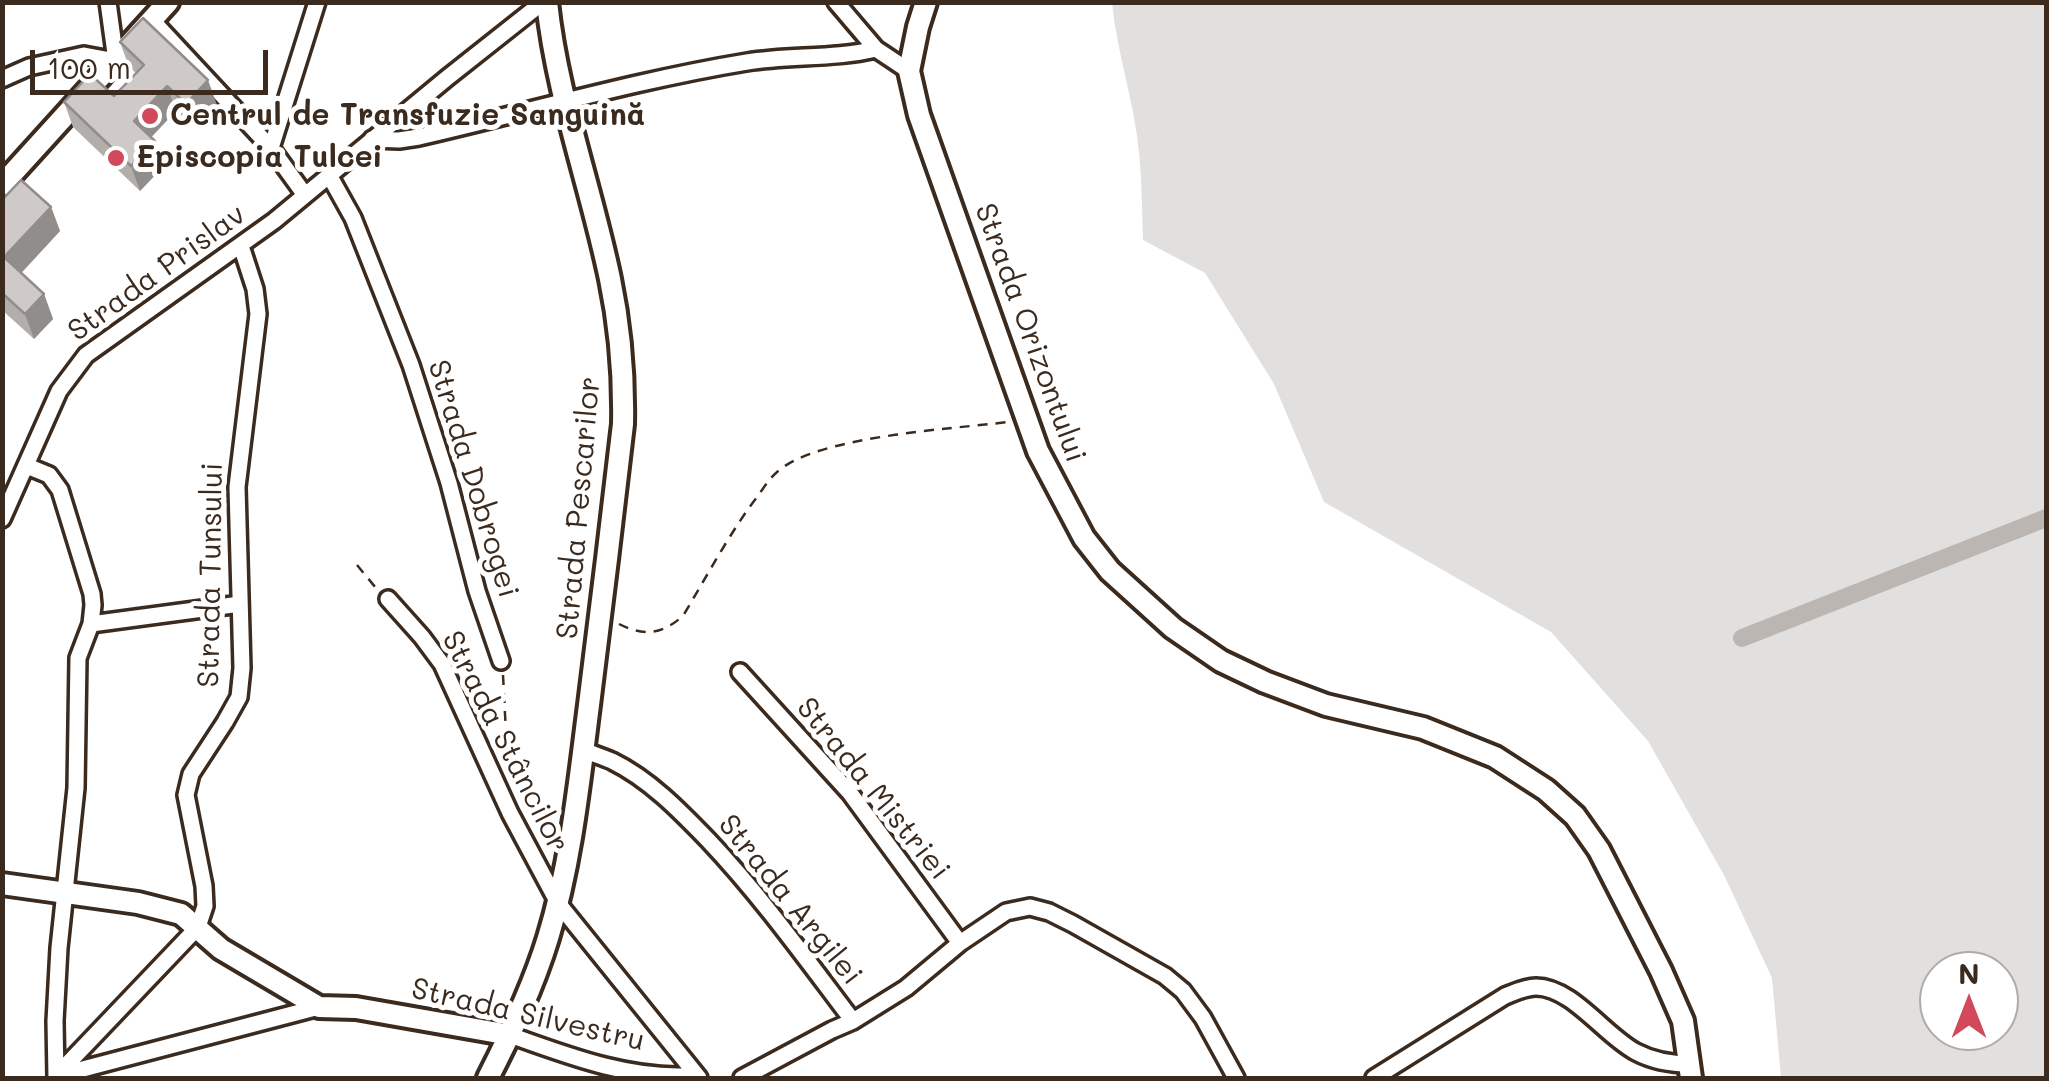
<!DOCTYPE html>
<html>
<head>
<meta charset="utf-8">
<style>
  body { margin:0 }
  #map { position:relative; width:2049px; height:1081px; overflow:hidden; background:#fff; font-family:Mali,sans-serif }
  canvas { display:block }
  .frame { position:absolute; inset:0; border:5px solid #3b2a1e; pointer-events:none }
  .north { position:absolute; left:1919px; top:951px; width:100px; height:100px; box-sizing:border-box; background:#fff; border:2px solid #b1aaa5; border-radius:50%; rotate:0deg; font-size:28px; font-weight:700; line-height:40px; text-align:center; color:#3b2a1e }
  .north::after { content:''; display:block; margin:auto; width:35px; height:45px; background:#d1495b; clip-path:polygon(50% 0,100% 100%,50% 72%,0 100%) }
  .scale { position:absolute; left:30px; top:50px; width:238px; height:45px; box-sizing:border-box; border:5px solid #3b2a1e; border-top:0; padding-left:12px; font-size:30px; line-height:35px; white-space:nowrap; color:#3b2a1e; -webkit-text-stroke:8px #fff; paint-order:stroke }
</style>
</head>
<body>
<div id="map">
<canvas width="2049" height="1081"></canvas>
<div class="frame"></div>
<div class="north">N</div>
<div class="scale">100 m</div>
</div>
<script>
const c = document.querySelector('canvas').getContext('2d');
c.lineJoin = 'round';
function fillPath(path, color) {
  c.fillStyle = color;
  c.fill(path, 'evenodd');
}
function strokePath(path, color, width, dash) {
  c.strokeStyle = color;
  c.lineWidth = width;
  c.lineCap = dash ? 'butt' : 'round';
  c.setLineDash(dash || []);
  c.stroke(path);
}
function drawText(font, color, halo, rows, align = 'center') {
  c.font = font + ' Mali,sans-serif';
  c.lineWidth = 10;
  c.setLineDash([]);
  c.textBaseline = 'middle';
  c.strokeStyle = halo;
  c.fillStyle = color;
  for (const [text, x, y, turn = 0] of rows) {
    c.save();
    c.translate(x, y);
    c.rotate((+turn || 0) * Math.PI / 180);
    c.textAlign = isNaN(turn) ? turn : align;
    if (halo) c.strokeText(text, 0, 0);
    c.fillText(text, 0, 0);
    c.restore();
  }
}
const green = new Path2D(`
  M1112 3H2046V1078H1781L1772 978 1724 875 1648 741 1551 632 1324 502 1274 384 1205 273 1143 240C1142 211 1142 181 1139 152 1134 101 1117 53 1112 3ZM1939 971H1999V1031H1939Z`);
const canal = new Path2D(`
  M1742 638 2046 518`);
const path = new Path2D(`
  M357 565 376 588
  M619 624C645 637 662 634 683 616 707 576 729 534 757 497 763 489 769 479 776 473 814 436 953 429 1008 422
  M503 675 508 772`);
const minor = new Path2D(`
  M836 2 876 49 909 71
  M152 20 271 148 305 195
  M2 79 29 67 84 55 116 61 108 2
  M372 139 399 140 419 137C528 112 637 80 747 62 790 55 834 59 876 49
  M271 148 317 2
  M329 175 353 218 411 365 449 483 477 591 501 661
  M27 466 49 475 60 490 92 594 93 605 91 624 78 658 76 788 59 948 55 1021 56 1078
  M2 519 59 391 86 355 274 221 447 78 543 2
  M388 599 422 637 442 664 510 813 558 903 699 1078
  M91 624 240 604
  M740 672 850 793 960 943
  M583 750C593 754 603 757 612 761 649 779 680 811 708 840 761 896 806 959 853 1021
  M510 1035C568 1056 634 1081 696 1075
  M60 1075 319 1007
  M56 1076 198 927 205 906 204 886 186 795 191 774 225 722 239 697 242 668 237 487 258 314 255 289 241 246
  M742 1078 832 1030 853 1021 906 988 960 943 1006 912 1030 907 1049 912 1073 924 1165 976 1183 991 1203 1018 1236 1078
  M1374 1078 1505 996C1515 992 1525 987 1536 987 1572 987 1605 1036 1636 1052 1653 1061 1671 1064 1690 1064`);
const tertiary = new Path2D(`
  M926 2 918 27 909 71 919 115 1038 451 1084 538 1110 571 1173 628 1221 661 1265 682 1326 705 1423 728 1495 757 1546 790 1575 816 1599 850 1661 971 1683 1021 1691 1078
  M2 185 168 2
  M2 884 138 903 181 914 221 949 319 1007 356 1008 510 1035
  M488 1078C511 1033 533 987 548 938 571 863 579 783 589 705 601 611 612 518 623 424 624 375 620 327 610 279 591 187 557 97 547 2`);
const wall = new Path2D(`
  M120 42 217 105 195 128 176 111 151 137 155 141 164 166 140 191 73 127 64 102 114 96 136 73 129 67Z
  M2 200 51 207 60 231 21 273 44 294 53 319 34 339 2 310Z`);
const shadedWall = new Path2D(`
  M208 80 217 105 195 128 186 104Z
  M167 86 176 111 143 146 134 121Z
  M155 141 164 166 140 191 131 166Z
  M51 207 60 231 13 282 4 257Z
  M44 294 53 319 34 339 25 314Z`);
const building = new Path2D(`
  M143 18 208 80 186 104 167 86 134 121 155 141 131 166 64 102 90 74 114 96 144 65 120 42Z
  M21 180 51 207 4 257 44 294 25 314 2 293V200Z`);
const markers = [
  [150,116,10,"#d1495b"],
  [116,158,10,"#d1495b"]
];
const poiNames = [
  ["Centrul de Transfuzie Sanguină",170,116],
  ["Episcopia Tulcei",136,158]
];
const streetNames = [
  ["Strada Prislav",157,273,-36],
  ["Strada Orizontului",1030,333,70],
  ["Strada Dobrogei",473,479,73],
  ["Strada Pescarilor",579,508,-85],
  ["Strada Tunsului",211,575,-89],
  ["Strada Stâncilor",505,742,63],
  ["Strada Mistriei",873,789,51],
  ["Strada Argilei",790,900,51],
  ["Strada Silvestru",528,1015,13]
];
fillPath(green, '#e2e0de');
strokePath(canal, '#bcb6b3', 18);
strokePath(minor, '#3b2a1e', 22);
strokePath(tertiary, '#3b2a1e', 28);
strokePath(path, '#3b2a1e', 2.5, [10, 8]);
strokePath(minor, '#fff', 15);
strokePath(tertiary, '#fff', 20);
fillPath(wall, '#b2aeab');
fillPath(shadedWall, '#918d8b');
fillPath(building, '#cfcac7');
strokePath(building, '#918d8b', 2.5);
for (const [x, y, r, color] of markers) {
  const dot = new Path2D();
  dot.arc(x, y, r, 0, 2 * Math.PI);
  c.fillStyle = color;
  c.fill(dot);
  strokePath(dot, '#fff', 4);
}
drawText('bold 30px', '#3b2a1e', '#fff', poiNames, 'left');
drawText('30px', '#3b2a1e', '#fff', streetNames);
</script>
</body>
</html>
